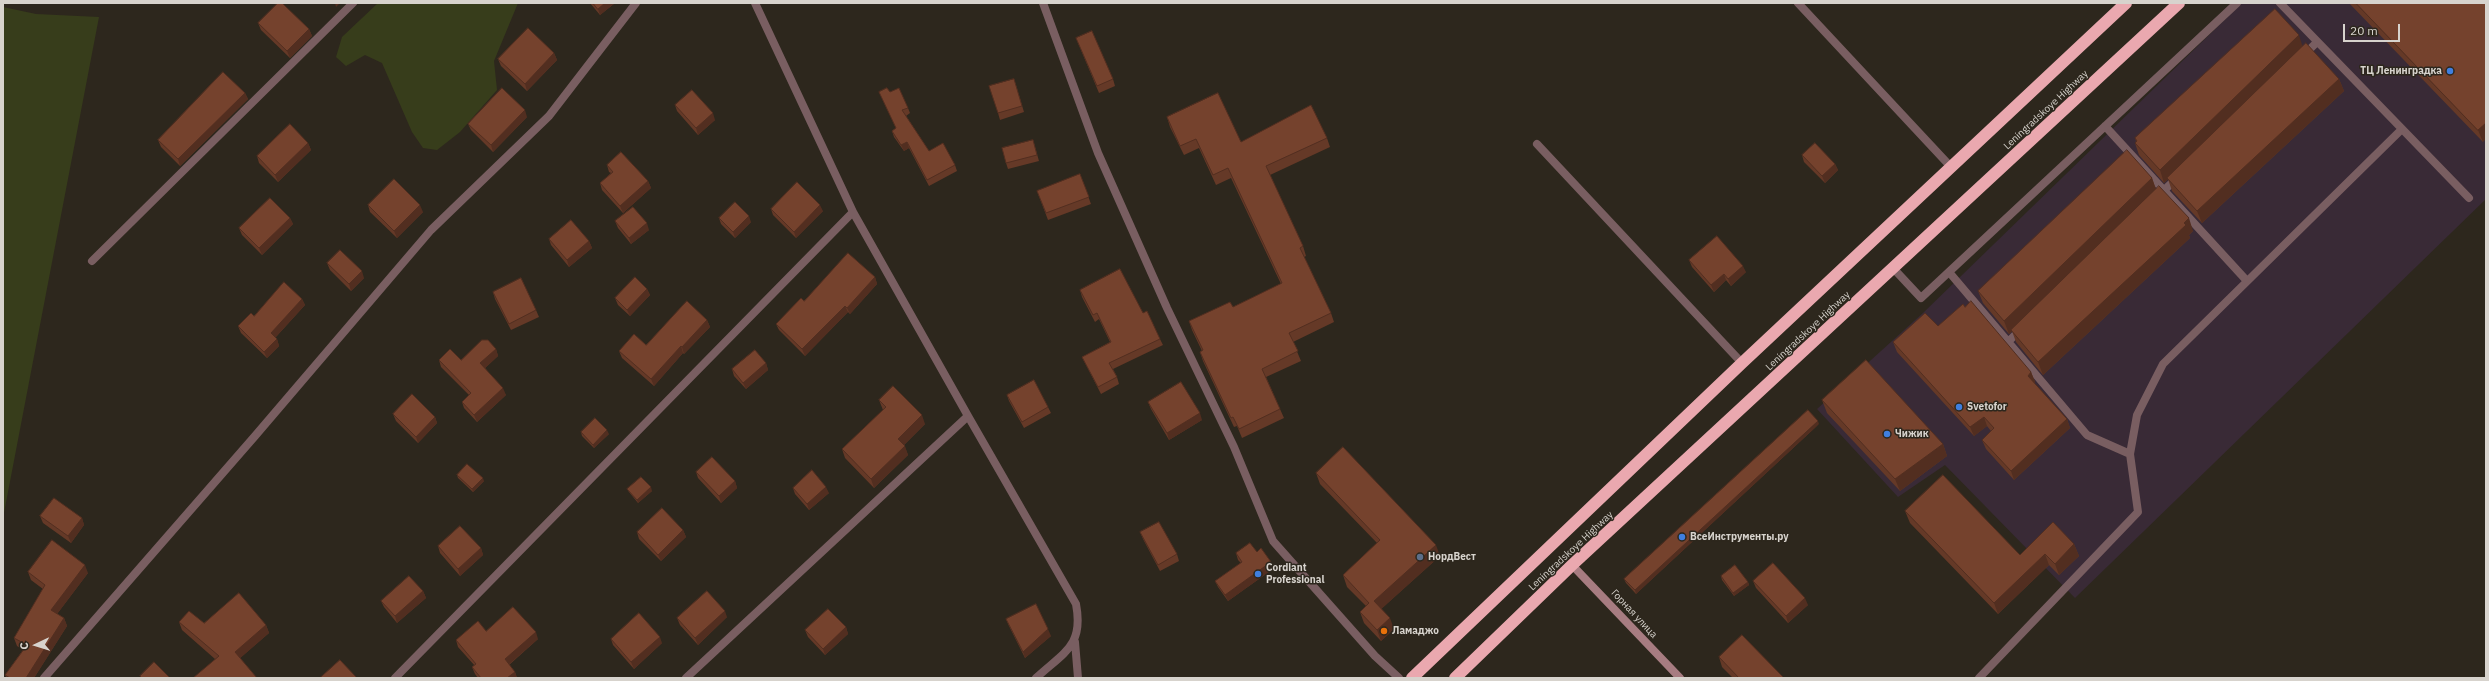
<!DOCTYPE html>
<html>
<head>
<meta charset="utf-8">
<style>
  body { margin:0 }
  #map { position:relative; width:2489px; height:681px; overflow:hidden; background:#2d271d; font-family:"IBM Plex Sans",sans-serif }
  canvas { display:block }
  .frame { position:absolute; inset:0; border:4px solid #d7d3cd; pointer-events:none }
  .north { position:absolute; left:16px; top:625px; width:40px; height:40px; -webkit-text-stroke:3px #2d271d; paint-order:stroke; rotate:266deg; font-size:11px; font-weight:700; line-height:16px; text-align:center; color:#d7d3cd }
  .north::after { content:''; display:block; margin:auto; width:14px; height:18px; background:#d7d3cd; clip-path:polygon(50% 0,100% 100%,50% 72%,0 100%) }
  .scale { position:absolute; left:2343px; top:24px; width:57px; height:18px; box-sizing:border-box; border:2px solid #d7d3cd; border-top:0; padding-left:5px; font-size:12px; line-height:14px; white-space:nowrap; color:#d7d3cd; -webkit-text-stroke:3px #2d271d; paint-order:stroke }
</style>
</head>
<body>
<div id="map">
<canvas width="2489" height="681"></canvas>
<div class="frame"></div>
<div class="north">С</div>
<div class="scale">20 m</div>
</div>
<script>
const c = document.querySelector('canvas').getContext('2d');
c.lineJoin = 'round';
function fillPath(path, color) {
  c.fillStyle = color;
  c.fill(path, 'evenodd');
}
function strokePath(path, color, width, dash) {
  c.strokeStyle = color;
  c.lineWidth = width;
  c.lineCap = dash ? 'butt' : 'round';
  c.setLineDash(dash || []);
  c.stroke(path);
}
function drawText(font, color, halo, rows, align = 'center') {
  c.font = font + ' "IBM Plex Sans",sans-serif';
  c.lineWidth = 3;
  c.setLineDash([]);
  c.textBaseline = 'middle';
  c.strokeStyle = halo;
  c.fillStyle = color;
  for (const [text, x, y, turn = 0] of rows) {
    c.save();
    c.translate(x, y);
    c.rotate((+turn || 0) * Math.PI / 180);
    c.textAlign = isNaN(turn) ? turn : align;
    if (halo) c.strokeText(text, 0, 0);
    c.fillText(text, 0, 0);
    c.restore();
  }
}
const commercial = new Path2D(`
  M2242 3H2486V199L2075 598 1945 465 1898 497 1817 409 1924 312Z`);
const green = new Path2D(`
  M378 3H518L494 61 497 90 460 132 437 150 423 148 412 132 382 63 365 55 346 66 336 57 342 37Z
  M3 7 36 14 99 17 3 518Z`);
const lane = new Path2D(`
  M1798 3 1951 167
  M2280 3 2469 198
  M2303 56 2317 42
  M2105 126 2247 281
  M1537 144 1742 363
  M2156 198 2177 178
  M1893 268 1921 298 2237 3
  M1949 272 2087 435 2130 454
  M2008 342 2020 330
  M1979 678 2138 512 2130 454 2137 415 2163 364 2402 129`);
const street = new Path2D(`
  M755 3 853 212 968 416
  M1043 3 1098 153 1167 308 1234 447 1273 541 1375 656 1399 678
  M92 261 353 3
  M1075 642 1078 678
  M44 678 255 436 431 230 549 116 636 3
  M395 678 853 212
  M686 678 968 416 1076 604C1084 646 1064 652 1036 678`);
const secondary = new Path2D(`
  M1572 565 1680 678`);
const highway = new Path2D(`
  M1412 678 1742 363 2126 3
  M1455 678 1572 565 2179 3`);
const wall = new Path2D(`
  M590 3H615L600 15Z
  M2349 3H2486L2483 142Z
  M258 23 309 29 312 36 290 58 261 30Z
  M1076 38 1113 79 1115 86 1099 93Z
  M2303 47 2339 79 2344 91 2202 223 2172 191 2168 179 2164 183 2139 155 2135 143 2136 141 2135 138Z
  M554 53 557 60 527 91 501 66 498 59Z
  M1014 79 1024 112 1000 120 998 113Z
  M879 92H890L908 108 910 113 906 116 929 151 955 165 957 171 929 186 909 148 904 151 894 137 892 131 896 128Z
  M245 93 248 99 180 166 161 147 158 140Z
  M675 105 715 120 698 135 677 111Z
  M527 117 493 152 471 130 468 124Z
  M1167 117 1241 142 1327 138 1330 147 1270 175 1303 246 1306 256 1304 257 1331 313 1334 322 1293 342 1301 361 1266 377 1280 409 1284 418 1242 438 1237 426 1234 427 1203 361 1200 352 1202 351 1192 330 1189 321 1233 307 1281 284 1231 178 1216 185 1199 148 1184 155 1170 127Z
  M1033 140 1039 161 1008 169 1006 163Z
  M308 143 311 150 278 182 259 163 257 156Z
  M1802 155 1835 164 1838 170 1825 183 1804 162Z
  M607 165 648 181 651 188 623 213 602 190 600 183 611 173 609 172Z
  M1080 174 1091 204 1048 220 1037 191Z
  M2152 178 2156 189 2193 231 2189 235 2190 238 2043 375 2016 342 2012 331 2009 334 1983 303 1978 291Z
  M368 205 423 212 397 238 370 212Z
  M771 209 823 211 796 238 773 215Z
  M290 218 293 224 262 255 242 235 239 228Z
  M719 218 751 222 735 238 721 224Z
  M615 221 649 230 631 244 618 228Z
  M549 239 589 241 592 248 569 267 551 245Z
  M1689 260 1746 272 1731 286 1726 280 1714 292 1692 267Z
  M327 263 364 278 351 291 330 270Z
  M875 277 877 284 850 314 848 312 805 356 779 330 776 324 804 301Z
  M647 289 650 295 630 316 618 305 615 298Z
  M1080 290 1143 313 1160 339 1163 345 1113 369 1117 377 1119 384 1101 394 1085 363 1082 357 1110 342 1099 319 1095 322 1082 297Z
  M493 292 536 310 539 317 511 330 495 299Z
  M302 299 305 305 275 338 277 339 279 346 267 358 241 333 238 326 254 316Z
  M707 320 710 327 684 354 683 353 654 386 622 358 619 351 646 345Z
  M1938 326 2031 372 2035 382 2034 383 2067 419 2070 428 2014 480 1986 449 1982 440 1991 431 1987 426 1974 436 1897 352 1893 342Z
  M496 349 498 356 485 368 506 395 477 422 464 408 462 402 469 395 441 367 439 360H461Z
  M766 363 768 370 746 389 734 376 732 369Z
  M1007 395 1048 407 1051 413 1024 428 1009 401Z
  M879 400 925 424 904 445 908 455 874 488 845 458 842 449 883 410Z
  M1822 400 1943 444 1947 456 1900 491 1827 413Z
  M1148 402 1202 420 1169 440 1151 409Z
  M393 414 435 417 437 423 418 443 396 421Z
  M1819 424 1636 594 1626 583 1624 579Z
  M581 432 609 434 594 448 582 436Z
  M696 472 735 481 737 488 721 503 698 478Z
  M1316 473 1440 556 1381 609 1394 629 1381 641 1364 623 1360 612 1366 606 1347 587 1343 575 1377 543 1320 484Z
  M457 475 484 481 473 492 458 478Z
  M793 488 829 493 809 510 795 494Z
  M627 489 652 491 638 503 629 492Z
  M1905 511 2020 555 2074 544 2079 556 2059 575 2049 565 1998 614 1910 523Z
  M40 516 82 518 84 525 71 543 43 523Z
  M683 530 686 537 661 561 639 539 637 532Z
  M1140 532 1177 554 1179 561 1160 571 1143 539Z
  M438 546 481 548 483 555 460 576 440 553Z
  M1257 552 1271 562 1273 569 1228 601 1218 587 1215 581 1241 563 1238 560 1236 553Z
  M28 572 88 573 57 614 64 618 67 626 34 678H7L5 675 23 650 17 646 14 638 43 589 31 580Z
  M1721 576 1748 582 1749 585 1734 596 1722 580Z
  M1753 581 1808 605 1788 623 1756 588Z
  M423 591 426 598 397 623 384 607 381 601Z
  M727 617 698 645 680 625 677 618Z
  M1006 619 1051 636 1025 658 1009 626Z
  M179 622 266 625 269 633 240 658 215 659 182 630Z
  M846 627 848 634 825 655 808 637 805 630Z
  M486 631 538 639 509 665 515 672 517 678H478L475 674 472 667 475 666 458 647 456 640Z
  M611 639 662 643 634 669 613 645Z
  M1719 657 1784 678H1733L1722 667Z`);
const shadedWall = new Path2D(`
  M335 3H340L336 7Z
  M605 3H615L600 15 598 9Z
  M309 29 312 36 290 58 287 51Z
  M2299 35 2303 48 2164 183 2160 170Z
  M554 53 557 60 527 91 525 84Z
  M2339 79 2344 91 2202 223 2197 211Z
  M245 93 248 99 180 166 178 159Z
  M525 110 527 117 493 152 491 145Z
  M713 113 715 120 698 135 696 128Z
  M2486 123V139L2483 142 2478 130Z
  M907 142 909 148 904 151 901 145Z
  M308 143 311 150 278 182 275 175Z
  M1835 164 1838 170 1825 183 1822 176Z
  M2152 178 2156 190 2009 334 2004 321Z
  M648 181 651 188 623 213 620 206Z
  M420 205 423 212 397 238 394 231Z
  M820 205 823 211 796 238 794 232Z
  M749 216 751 222 735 238 733 232Z
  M290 218 293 224 262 255 259 248Z
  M2189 218 2193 231 2189 235 2190 238 2043 375 2038 362Z
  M647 223 649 230 631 244 629 238Z
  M589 241 592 248 569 267 567 260Z
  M1743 266 1746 272 1731 286 1728 279Z
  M362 271 364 278 351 291 349 284Z
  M1724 274 1726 280 1714 292 1711 285Z
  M875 277 877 284 850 314 847 308Z
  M647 289 650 295 630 316 627 310Z
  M302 299 305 305 273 340 271 333Z
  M845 306 848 312 805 356 802 349Z
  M707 320 710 327 684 354 682 347Z
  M277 339 279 346 267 358 264 352Z
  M681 346 683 353 654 386 651 379Z
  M496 349 498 356 483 370 480 363Z
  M766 363 768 370 746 389 743 383Z
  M2031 372 2035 382 2031 385 2028 376Z
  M503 388 506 395 477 422 474 415Z
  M1200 413 1202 420 1169 440 1167 433Z
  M922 415 925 424 901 448 898 439Z
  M435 417 437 423 418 443 416 437Z
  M1984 417 1987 426 1974 436 1970 427Z
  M2067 419 2070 428 2014 480 2011 471Z
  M1818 421 1819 424 1636 594 1635 590Z
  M607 430 609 434 594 448 593 445Z
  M1943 444 1947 456 1900 491 1895 479Z
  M905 446 908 455 874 488 871 479Z
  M483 478 484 481 473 492 472 489Z
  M735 481 737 488 721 503 719 496Z
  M651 487 652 491 638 503 637 500Z
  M826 487 829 493 809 510 807 504Z
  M82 518 84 525 71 543 68 536Z
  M683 530 686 537 661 561 658 555Z
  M2074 544 2079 556 2059 575 2055 564Z
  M1436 545 1440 556 1378 612 1374 601Z
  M481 548 483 555 460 576 458 569Z
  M2045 554 2049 565 1998 614 1994 603Z
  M1271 562 1273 569 1228 601 1225 595Z
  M85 565 88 573 54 618 51 610Z
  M1748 582 1749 585 1734 596 1733 593Z
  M423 591 426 598 397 623 395 616Z
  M1805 598 1808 605 1788 623 1786 616Z
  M725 611 727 617 698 645 695 638Z
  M64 618 67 626 34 678H26Z
  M1390 618 1394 629 1381 641 1377 630Z
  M266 625 269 633 238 660 235 652Z
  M846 627 848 634 825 655 823 649Z
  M1048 629 1051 636 1025 658 1023 652Z
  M536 632 538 639 507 666 505 659Z
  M660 637 662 643 634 669 631 662Z
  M515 672 517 678H507Z`);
const building = new Path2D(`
  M278 3H282L309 29 287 51 258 23Z
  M593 3H605L598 9Z
  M2356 3H2486V123L2478 130Z
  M2275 9 2299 35 2160 170 2135 143 2137 141 2135 138Z
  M528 28 554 53 525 84 498 59Z
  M1092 31 1113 79 1097 86 1076 38Z
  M2306 43 2339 79 2197 211 2167 178Z
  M223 72 245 93 178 159 158 140Z
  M1014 79 1022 106 998 113 989 86Z
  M502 88 525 110 491 145 468 124Z
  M887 88 890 92 899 88 908 108 902 110 929 151 943 143 955 165 927 180 907 142 901 145 892 131 896 128 879 92Z
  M692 90 713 113 696 128 675 105Z
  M1218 93 1241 142 1311 105 1327 138 1266 166 1303 246 1300 248 1331 313 1289 333 1298 351 1262 369 1280 409 1239 429 1233 417 1231 418 1200 352 1203 350 1189 321 1230 302 1233 307 1282 283 1228 168 1213 175 1196 139 1180 146 1167 117Z
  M290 124 308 143 275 175 257 156Z
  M1033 140 1037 155 1006 163 1002 148Z
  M1815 143 1835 164 1822 176 1802 155Z
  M2127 150 2152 178 2004 321 1978 291Z
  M621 152 648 181 620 206 600 183 613 172 607 165Z
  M1080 174 1089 197 1046 213 1037 191Z
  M394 179 420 205 394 231 368 205Z
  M797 182 820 205 794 232 771 209Z
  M2159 186 2189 218 2184 223 2186 225 2038 362 2011 330Z
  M270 198 290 218 259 248 239 228Z
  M735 202 749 216 733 232 719 218Z
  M633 207 647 223 629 238 615 221Z
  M571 220 589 241 567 260 549 239Z
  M1717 236 1743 266 1728 279 1724 274 1711 285 1689 260Z
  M340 250 362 271 349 284 327 263Z
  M848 253 875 277 847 308 845 306 802 349 776 324 801 298 804 301Z
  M1120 269 1143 313 1147 311 1160 339 1109 363 1117 377 1098 387 1082 357 1111 342 1097 313 1093 315 1080 290Z
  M635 277 647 289 627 310 615 298Z
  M521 278 536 310 509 324 493 292Z
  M284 282 302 299 271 333 277 339 264 352 238 326 251 313 254 316Z
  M687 301 707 320 682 347 681 346 651 379 619 351 634 334 646 345Z
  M1971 301 2031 372 2028 376 2067 419 2011 471 1982 440 1994 428 1984 417 1970 427 1893 342 1925 313 1938 326 1963 304 1965 307Z
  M482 340H488L496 349 480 363 503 388 474 415 462 402 471 393 439 360 450 349 461 360Z
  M755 350 766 363 743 383 732 369Z
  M1866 360 1943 444 1895 479 1822 400Z
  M1034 380 1048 407 1022 422 1007 395Z
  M1181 382 1200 413 1167 433 1148 402Z
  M893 386 922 415 898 439 905 446 871 479 842 449 886 407 879 400Z
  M412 394 435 417 416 437 393 414Z
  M1808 410 1818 421 1635 590 1624 579Z
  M595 418 607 430 593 445 581 432Z
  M1343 447 1436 545 1374 601 1390 618 1377 630 1360 612 1369 603 1343 575 1380 540 1316 473Z
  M712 457 735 481 719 496 696 472Z
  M467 464 483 478 472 489 457 475Z
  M812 470 826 487 807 504 793 488Z
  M1943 475 2020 555 2053 522 2074 544 2055 564 2045 554 1994 603 1905 511Z
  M641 477 651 487 637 500 627 489Z
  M54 498 82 518 68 536 40 516Z
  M662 508 683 530 658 555 637 532Z
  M1159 522 1177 554 1158 565 1140 532Z
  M460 526 481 548 458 569 438 546Z
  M52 540 85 565 51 610 64 618 26 678H10L5 675 27 645 14 638 45 585 28 572Z
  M1250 543 1257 552 1261 548 1271 562 1225 595 1215 581 1242 562 1236 553Z
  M1773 563 1805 598 1786 616 1753 581Z
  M1735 565 1748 582 1733 593 1721 576Z
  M409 576 423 591 395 616 381 601Z
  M707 591 725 611 695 638 677 618Z
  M239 593 266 625 235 652 257 678H193L219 656 179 622 189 611 204 623Z
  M1036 604 1048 629 1023 652 1006 619Z
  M513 607 536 632 505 659 515 672 507 678H481L472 667 476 664 456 640 478 621 486 631Z
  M828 609 846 627 823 649 805 630Z
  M639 613 660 637 631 662 611 639Z
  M1742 635 1784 678H1739L1719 657Z
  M340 660 357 678H320Z
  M154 662 170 678H142L140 676Z`);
const markers = [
  [2450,71,4,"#3f7fe0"],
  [1959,407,4,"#3f7fe0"],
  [1887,434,4,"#3f7fe0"],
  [1682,537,4,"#3f7fe0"],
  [1420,557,4,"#5c6f8a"],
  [1258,574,4,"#3f7fe0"],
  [1384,631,4,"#e8710a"]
];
const poiNames = [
  ["ТЦ Ленинградка",2442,71,"right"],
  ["Svetofor",1967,407],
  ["Чижик",1895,434],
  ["ВсеИнструменты.ру",1690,537],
  ["НордВест",1428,557],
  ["Cordiant",1266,568],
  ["Professional",1266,580],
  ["Ламаджо",1392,631]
];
const streetNames = [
  ["Leningradskoye Highway",2046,110,-43],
  ["Leningradskoye Highway",1808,331,-43],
  ["Leningradskoye Highway",1571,551,-43],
  ["Горная улица",1634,614,47]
];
fillPath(commercial, '#392a36');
fillPath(green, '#373d1b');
strokePath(lane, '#795e61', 8);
strokePath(street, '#795e61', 8);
strokePath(secondary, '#a77c81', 8);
strokePath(highway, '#eaa8af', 12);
fillPath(wall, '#653927');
fillPath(shadedWall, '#522e20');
fillPath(building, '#75422d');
strokePath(building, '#522e20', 1);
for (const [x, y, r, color] of markers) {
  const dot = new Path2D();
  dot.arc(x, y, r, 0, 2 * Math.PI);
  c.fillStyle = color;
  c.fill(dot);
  strokePath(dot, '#2d271d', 1.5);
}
drawText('bold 10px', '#d7d3cd', '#2d271d', poiNames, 'left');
drawText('10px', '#d7d3cd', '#2d271d', streetNames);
</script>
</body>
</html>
